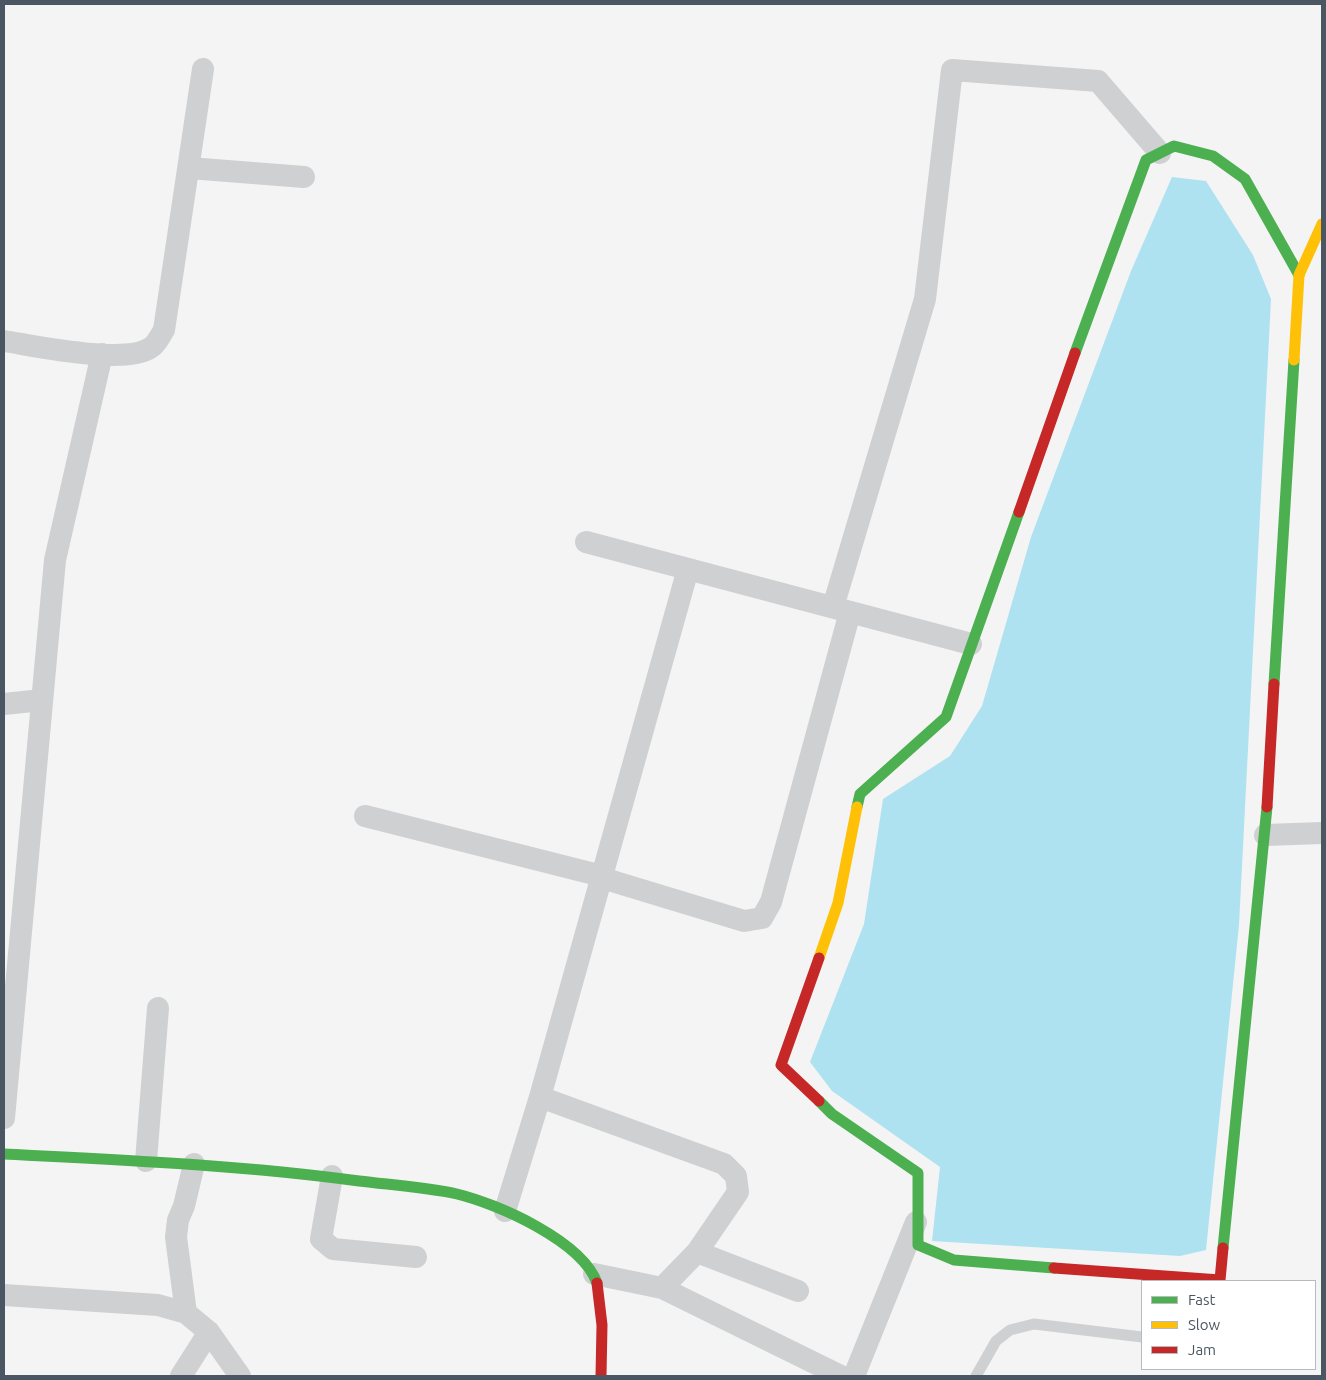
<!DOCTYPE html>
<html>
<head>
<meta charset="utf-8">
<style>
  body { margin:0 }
  #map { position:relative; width:1326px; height:1380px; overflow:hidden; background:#f4f4f4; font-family:Ubuntu,sans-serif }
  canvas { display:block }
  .frame { position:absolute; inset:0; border:5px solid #4a5661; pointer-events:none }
  .legend { position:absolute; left:1141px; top:1280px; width:175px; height:90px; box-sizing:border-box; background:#fff; border:1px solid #b7bbc0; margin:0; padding:6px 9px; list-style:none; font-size:15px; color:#4a5661 }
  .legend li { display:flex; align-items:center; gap:10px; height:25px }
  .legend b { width:25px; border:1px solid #b7bbc0 }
</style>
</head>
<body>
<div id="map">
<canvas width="1326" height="1380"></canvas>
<div class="frame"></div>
<ul class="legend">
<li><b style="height:6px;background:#4caf50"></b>Fast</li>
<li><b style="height:6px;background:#ffc107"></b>Slow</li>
<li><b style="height:6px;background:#c62828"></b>Jam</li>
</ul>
</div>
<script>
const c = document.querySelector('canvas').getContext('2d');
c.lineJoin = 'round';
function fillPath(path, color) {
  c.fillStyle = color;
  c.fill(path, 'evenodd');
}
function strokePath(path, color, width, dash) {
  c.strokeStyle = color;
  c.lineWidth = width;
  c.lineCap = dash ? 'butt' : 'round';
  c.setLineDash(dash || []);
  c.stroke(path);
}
const water = new Path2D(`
  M1172 177 1206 181 1253 255 1271 299 1239 925 1206 1250 1180 1256 932 1241 940 1167 832 1091 810 1062 864 924 883 799 950 756 982 706 1031 537 1131 271Z`);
const lane = new Path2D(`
  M976 1376 996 1341 1010 1330 1034 1324 1142 1337`);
const street = new Path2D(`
  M189 168 304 177
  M4 341C36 346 124 365 150 348 156 345 160 336 164 330L203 69
  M586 542 971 644
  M833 607 925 299 952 70 1098 81 1160 153
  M4 704 42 700
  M365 816 602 876 612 881 744 921 762 918 771 902 850 612
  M1265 835 1322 833
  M540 1097 724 1164 736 1176 738 1192 697 1252 662 1288
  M4 1118 55 560 102 354
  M146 1161 158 1008
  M332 1176 321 1239 333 1249 416 1257
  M505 1211 540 1097 688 569
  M697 1252 798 1291
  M594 1274 662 1288 841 1376
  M4 1295 158 1305 186 1313 209 1332 240 1376
  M186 1313 176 1237 178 1220 184 1206 194 1164
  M181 1376 209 1332
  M854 1376 916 1222`);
const fast = new Path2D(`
  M1075 353 1146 160 1174 146 1213 156 1245 179 1299 275
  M1274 684 1294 360
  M857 807 860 794 946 717 1019 512
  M819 1101 832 1114 918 1173V1245L954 1260 1054 1268
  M4 1154C123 1160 241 1165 359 1181 392 1185 425 1187 457 1194 498 1204 582 1241 597 1283
  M1223 1248 1267 807`);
const slow = new Path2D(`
  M1294 360 1299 275 1322 224
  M819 958 838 903 857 807`);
const jam = new Path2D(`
  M1019 512 1075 353
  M1267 807 1274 684
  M819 958 781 1065 819 1101
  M1054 1268 1220 1280 1223 1248
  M597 1283 602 1325 601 1376`);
fillPath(water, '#aee2f0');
strokePath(lane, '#ced0d2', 11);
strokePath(street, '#ced0d2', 22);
strokePath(fast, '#4caf50', 11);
strokePath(slow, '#ffc107', 11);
strokePath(jam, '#c62828', 11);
</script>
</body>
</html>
